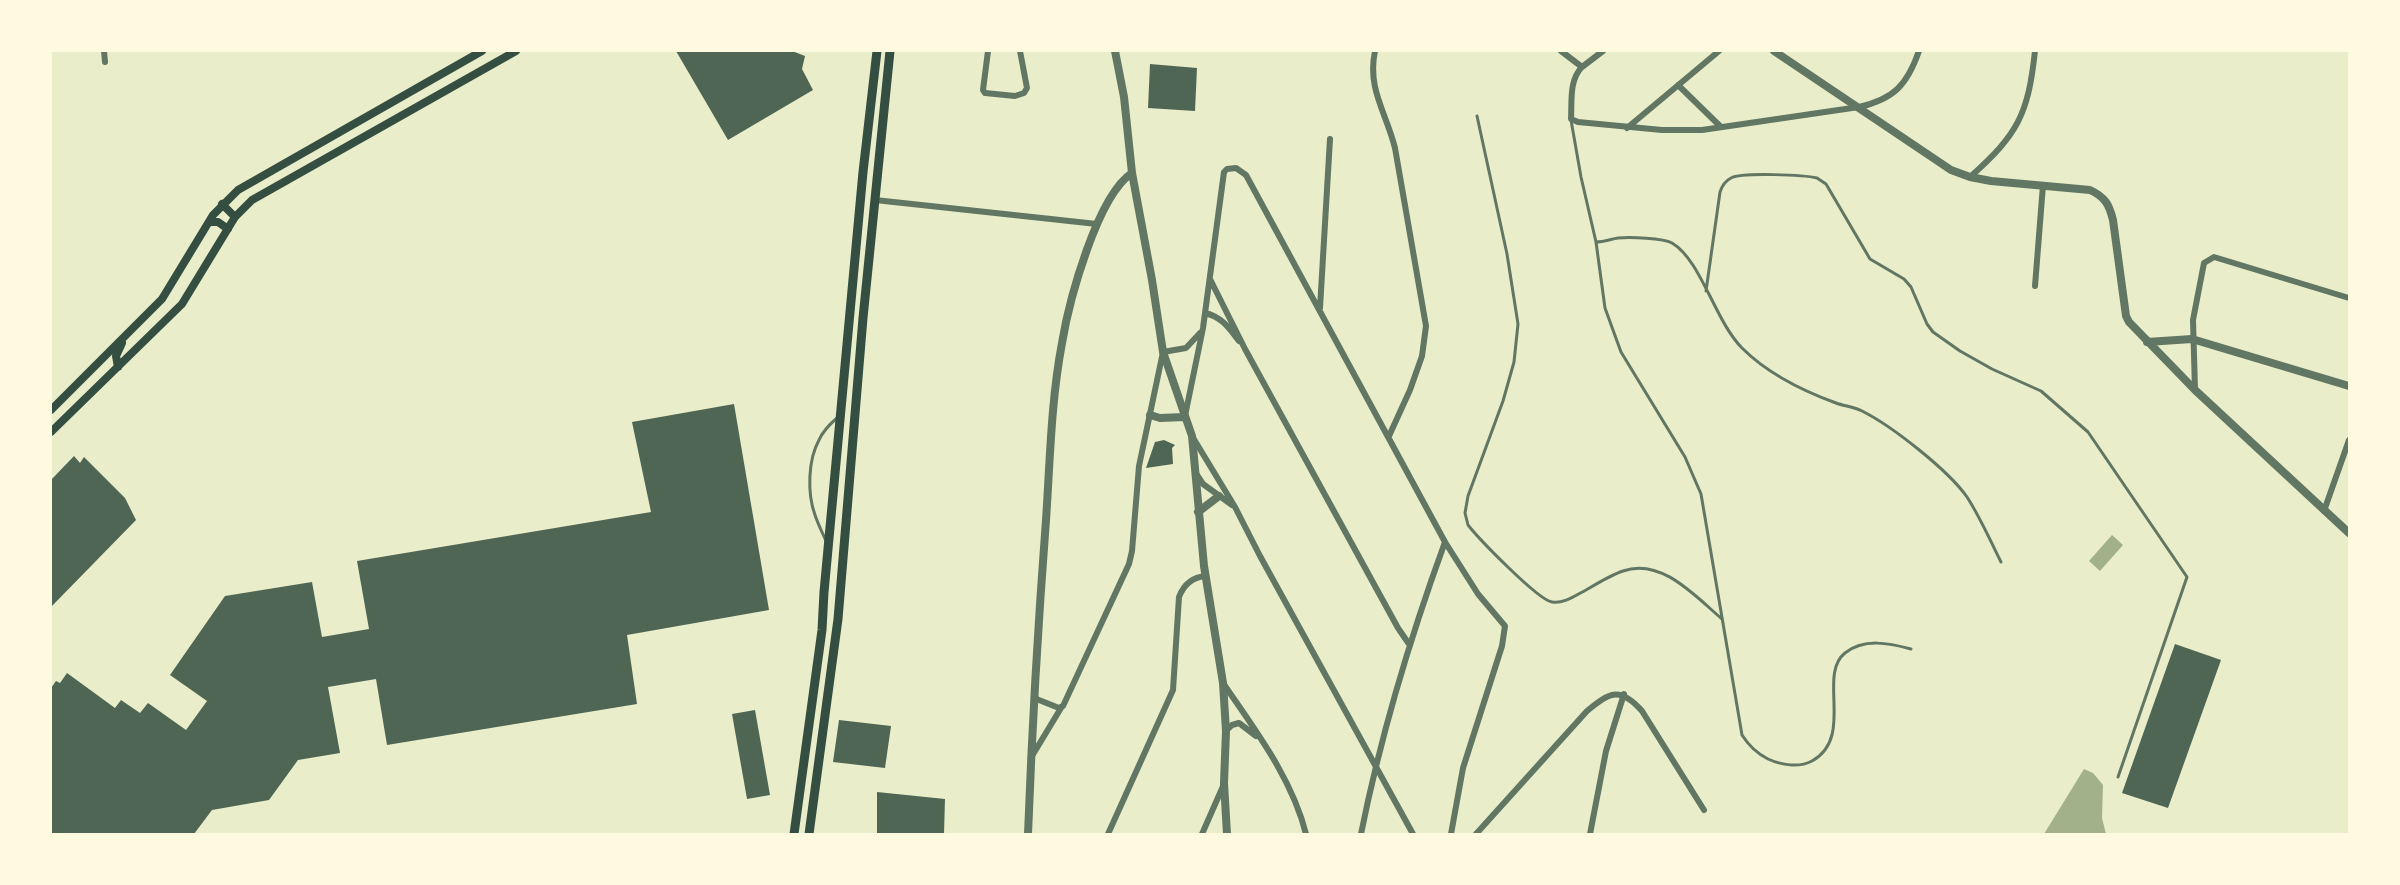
<!DOCTYPE html>
<html>
<head>
<meta charset="utf-8">
<style>
  body { margin:0 }
  #map { position:relative; width:2400px; height:885px; overflow:hidden; background:#e9edc9; font-family:"Exo 2",sans-serif }
  canvas { display:block }
  .frame { position:absolute; inset:0; border:52px solid #fefae0; pointer-events:none }
</style>
</head>
<body>
<div id="map">
<canvas width="2400" height="885"></canvas>
<div class="frame"></div>
</div>
<script>
const c = document.querySelector('canvas').getContext('2d');
c.lineJoin = 'round';
function fillPath(path, color) {
  c.fillStyle = color;
  c.fill(path, 'evenodd');
}
function strokePath(path, color, width, dash) {
  c.strokeStyle = color;
  c.lineWidth = width;
  c.lineCap = dash ? 'butt' : 'round';
  c.setLineDash(dash || []);
  c.stroke(path);
}
const water = new Path2D(`
  M2112 535 2123 545 2100 571 2089 561Z
  M2084 769 2093 773 2103 785 2102 818 2106 834H2044Z`);
const building = new Path2D(`
  M676 51H792L805 56 802 69 813 90 728 140Z
  M1150 64 1197 68 1195 111 1148 108Z
  M734 404 769 610 627 635 637 704 387 745 376 679 328 687 340 753 298 760 269 800 212 810 194 834H51V688L56 681 60 683 67 673 115 708 121 700 140 713 148 703 186 730 207 701 170 675 225 596 312 582 322 637 369 629 357 561 651 512 632 422Z
  M1164 440 1175 445 1172 448 1173 464 1146 468 1155 442Z
  M74 456 80 463 84 457 125 498 136 520 51 607V480Z
  M2175 644 2221 660 2168 808 2122 793Z
  M755 710 770 795 747 799 732 714Z
  M839 720 891 726 885 768 833 762Z
  M877 792 945 799 944 834H877Z`);
const service = new Path2D(`
  M1477 116 1507 254 1518 324 1514 362 1503 401 1468 496 1465 513 1468 525C1479 539 1538 600 1552 602 1564 604 1576 595 1586 590 1598 583 1611 575 1623 571 1661 557 1696 597 1722 619
  M1571 120 1581 177 1596 242 1605 308 1621 352 1685 457 1701 494 1742 735C1749 746 1756 753 1768 759 1781 765 1799 768 1812 761 1855 737 1817 675 1845 653 1864 638 1889 643 1911 649
  M1596 242C1604 242 1611 239 1618 238 1630 237 1663 238 1672 243 1701 260 1715 321 1742 348 1767 373 1803 391 1836 403 1844 406 1854 407 1862 411 1892 426 1948 470 1967 497 1980 517 1990 540 2001 562
  M1706 291 1720 192C1722 186 1725 181 1731 178 1742 172 1805 175 1817 178L1826 184 1870 259 1904 279 1911 287 1927 324 1933 332 1960 351 1992 369 2041 391 2088 432 2187 577 2118 777
  M826 541C822 532 818 524 815 515 807 493 808 460 819 440 823 431 830 424 837 418`);
const minor = new Path2D(`
  M104 51 105 62
  M988 51 983 90 985 93 1015 96 1024 93 1027 88 1020 51
  M1375 51C1367 89 1386 112 1395 148L1426 326 1422 356 1410 390 1389 436
  M1561 51 1582 67 1603 51
  M1582 67C1569 80 1572 101 1571 119L1578 122 1662 130H1702L1859 107C1894 99 1907 85 1919 51
  M1678 85 1721 127
  M1627 128 1719 51
  M1970 177C2018 134 2028 115 2035 51
  M875 200 1097 224
  M1210 279 1245 349 1398 628 1409 644
  M2035 286 2043 185
  M1320 308 1330 139
  M1205 313C1222 317 1229 328 1239 341
  M2195 390 2193 320 2204 263 2214 257 2349 298
  M1185 416 1203 328 1224 172 1227 169 1236 168 1246 175 1445 542 1478 594 1505 626 1502 646 1463 768 1451 834
  M1192 436 1235 507 1260 556 1413 834
  M1197 475 1203 484 1232 505
  M2324 511 2349 440
  M1223 683C1255 730 1292 778 1306 834
  M1034 698 1059 708 1063 706 1129 564 1132 551 1139 466 1163 352 1186 348 1200 333
  M1226 731 1232 725 1239 723 1256 736
  M1032 756 1061 708
  M1108 834 1173 690 1179 597C1184 584 1192 577 1206 576
  M1202 834 1224 784
  M1361 834C1381 734 1410 638 1445 542
  M1476 834 1587 711C1610 692 1620 686 1642 711L1704 810
  M1590 834 1606 751 1624 694`);
const tertiary = new Path2D(`
  M1115 51 1124 97 1132 173 1152 280 1163 352 1192 436 1204 566 1223 683 1226 731 1224 783 1227 834
  M1774 51 1951 170 1970 177 1991 181 2090 190C2105 197 2109 204 2113 220L2126 316 2129 322 2195 390 2349 533
  M2147 342 2192 339 2349 386
  M1150 415 1160 418 1185 417
  M1198 512 1219 496
  M1028 834C1032 729 1038 625 1046 520 1050 461 1051 401 1062 343 1069 301 1097 196 1132 173`);
const secondary = new Path2D(`
  M222 204 235 217
  M209 222H218L228 229
  M118 367 116 356 122 343
  M51 410 162 299 213 215 238 190 482 51
  M51 432 182 304 235 217 252 200 516 51`);
const primary = new Path2D(`
  M794 834 822 630 824 592 863 172 877 51
  M809 834 838 619 863 318 890 51`);
fillPath(water, '#a3b18a');
fillPath(building, '#4f6655');
strokePath(service, '#617663', 3);
strokePath(minor, '#617663', 6);
strokePath(tertiary, '#617663', 8);
strokePath(secondary, '#344e41', 8);
strokePath(primary, '#344e41', 9);
</script>
</body>
</html>
